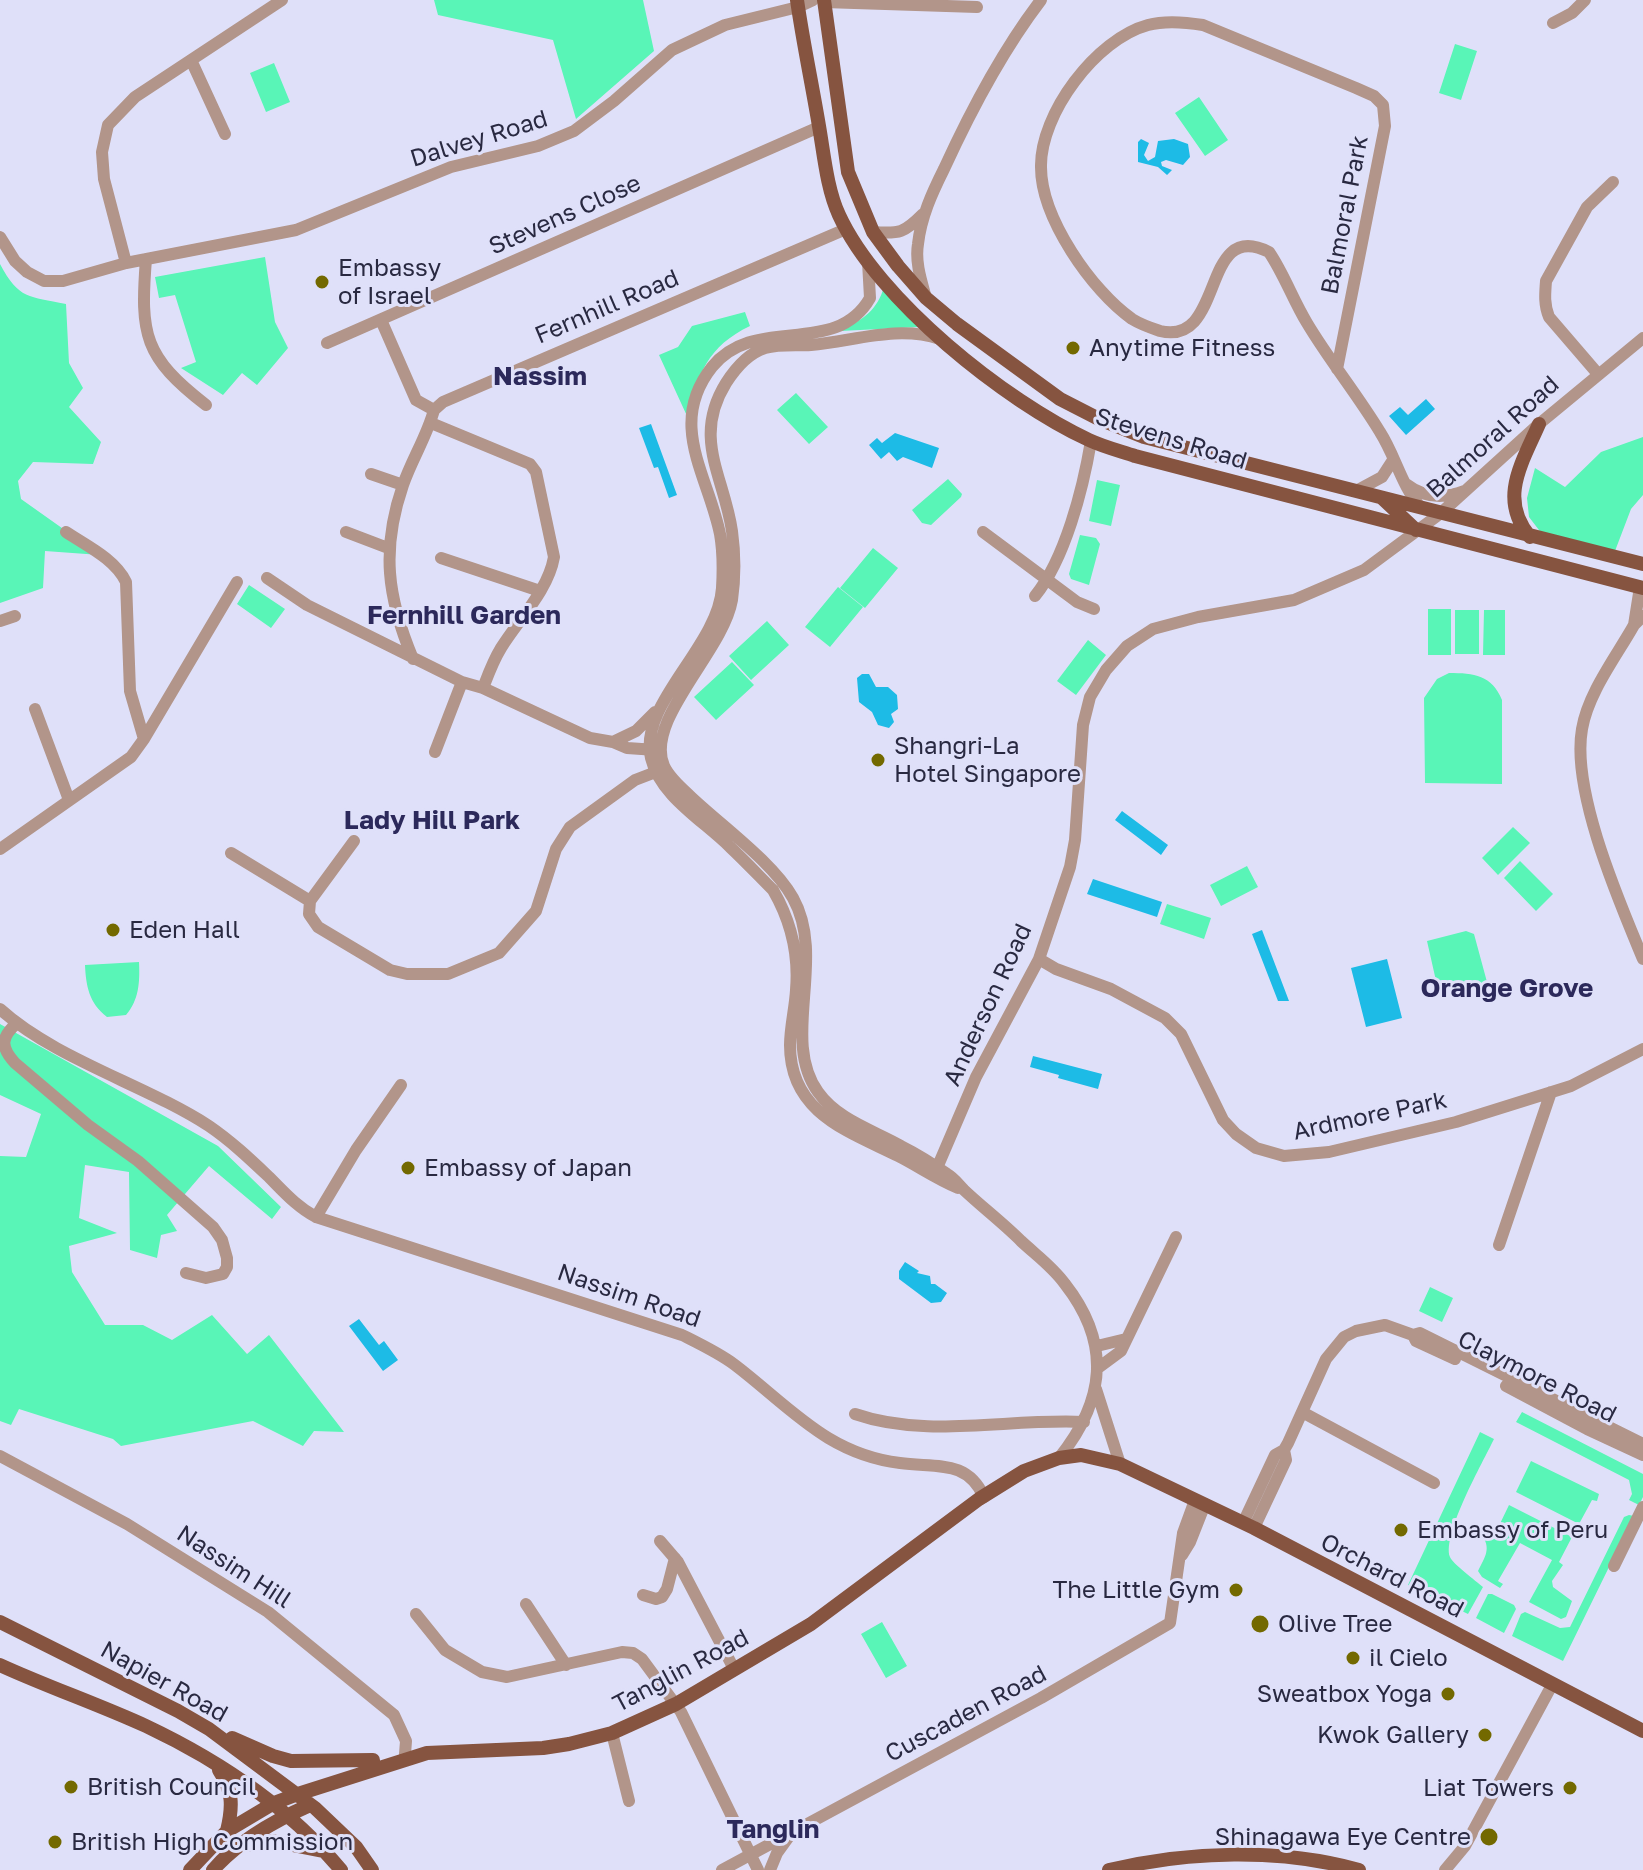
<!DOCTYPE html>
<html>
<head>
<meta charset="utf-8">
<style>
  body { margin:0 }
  canvas { display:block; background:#dfe0f9 }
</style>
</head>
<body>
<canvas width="1643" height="1870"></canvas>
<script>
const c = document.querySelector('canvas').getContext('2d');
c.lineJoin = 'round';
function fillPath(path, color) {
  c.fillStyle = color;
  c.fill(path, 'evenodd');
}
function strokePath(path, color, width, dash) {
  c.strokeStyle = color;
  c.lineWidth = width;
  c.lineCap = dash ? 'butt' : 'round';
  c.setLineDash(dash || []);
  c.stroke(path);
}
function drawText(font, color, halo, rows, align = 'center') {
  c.font = font + ' "Golos Text",sans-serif';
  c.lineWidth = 6;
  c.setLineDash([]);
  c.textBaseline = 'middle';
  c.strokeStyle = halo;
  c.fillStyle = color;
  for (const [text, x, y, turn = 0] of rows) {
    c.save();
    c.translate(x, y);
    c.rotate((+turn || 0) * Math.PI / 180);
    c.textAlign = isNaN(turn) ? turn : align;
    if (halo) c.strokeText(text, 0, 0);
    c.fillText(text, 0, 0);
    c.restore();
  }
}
const green = new Path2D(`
  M434 0H643L654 51 576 119 553 40 438 15Z
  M1455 44 1477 51 1461 100 1439 93Z
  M274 63 290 102 266 112 250 73Z
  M1199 97 1228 140 1205 156 1175 113Z
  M265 257 275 322 288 348 257 385 242 373 223 395 181 368 196 362 175 295 159 298 155 277Z
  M0 264C19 300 29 296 66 304L69 363 83 388 69 407 101 442 93 464 33 462 18 481 21 499 100 555 45 551 43 588 0 603Z
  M883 290 920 327 840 331C861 320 875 313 883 290Z
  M745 312 750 326C708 346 698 374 687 416L659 355 678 347 692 326Z
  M796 393 828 427 809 444 777 410Z
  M1643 437V495L1631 509 1615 551 1542 534 1529 517 1527 498 1535 468 1565 487 1601 452Z
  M948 479 962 494 961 497 931 525 922 523 912 510Z
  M1097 480 1120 485 1111 526 1089 521Z
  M1080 535 1096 538 1100 544 1089 585 1071 579 1069 574Z
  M873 548 898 568 865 608 840 588Z
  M249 585 285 609 271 628 237 604Z
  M838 587 863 607 830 647 805 627Z
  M1428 609H1451V655H1428Z
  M1455 610H1479V654H1455Z
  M1484 610H1505V655H1483Z
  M767 621 789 645 751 680 729 656Z
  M1088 640 1106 655 1076 695 1057 681Z
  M732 662 754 685 716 720 694 697Z
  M1449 673C1474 673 1492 675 1502 700V784L1425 783 1424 698 1437 679Z
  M1513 827 1530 843 1498 875 1482 858Z
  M1520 861 1553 894 1536 911 1504 878Z
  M1247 866 1258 887 1221 906 1210 885Z
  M1167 904 1211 918 1204 939 1160 924Z
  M1466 931 1474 934 1487 982 1439 994 1427 941Z
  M139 962C140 982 139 1000 126 1015L107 1017C89 1003 86 986 85 965Z
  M0 1024 218 1146 281 1207 272 1219 209 1166 167 1215 177 1231 161 1235 157 1258 130 1250 129 1172 85 1165 79 1218 117 1233 69 1246 72 1272 105 1325H143L172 1340 212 1315 247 1354 269 1335 344 1432 314 1431 303 1446 253 1421 121 1446 113 1439 19 1409 11 1425 0 1421V1156L26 1157 41 1114 0 1095Z
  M1430 1287 1453 1298 1442 1322 1419 1311Z
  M1522 1412 1643 1474V1497L1639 1505 1629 1500 1632 1494 1629 1480 1516 1422Z
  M1480 1432 1494 1439C1483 1462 1442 1534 1450 1557 1452 1563 1476 1581 1483 1587L1468 1614 1408 1585Z
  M1531 1461 1599 1494 1597 1501 1592 1500 1579 1524 1516 1492Z
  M1509 1505 1572 1537 1559 1562 1563 1565 1552 1581 1553 1587 1572 1601 1566 1617 1561 1619 1529 1602 1552 1560 1520 1543 1498 1581 1503 1584 1500 1588 1482 1577 1478 1571C1485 1557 1492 1548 1481 1534L1484 1529 1495 1534Z
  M1629 1515 1634 1516 1563 1661 1512 1636 1521 1614 1525 1612 1560 1628 1570 1627 1624 1517Z
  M1488 1594H1492L1514 1605 1516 1609 1504 1633 1476 1618Z
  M882 1622 907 1666 886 1678 861 1634Z`);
const water = new Path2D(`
  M1141 139 1149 143 1144 155 1148 161 1155 157 1158 141 1174 139 1188 144 1190 157 1183 165 1166 160 1161 162 1162 166 1172 170 1167 175 1158 167 1138 162V142Z
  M1426 399 1435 409 1406 435 1389 416 1400 407 1408 415Z
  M651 424 677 495 669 498 658 467 654 468 639 428Z
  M895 433 939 448 932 468 903 457 897 461 889 452 881 459 869 445 877 438 882 443Z
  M869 674 876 687H888L897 695 898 709 891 714 894 722 889 728 878 725 872 712 859 702 857 678 862 674Z
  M1122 811 1168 845 1161 855 1115 820Z
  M1093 879 1162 902 1157 917 1087 894Z
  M1262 930 1289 1001H1278L1252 934Z
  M1387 959 1402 1018 1366 1027 1351 968Z
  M1033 1056 1102 1074 1098 1089 1058 1078 1059 1075 1030 1067Z
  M905 1262 919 1271 917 1273 930 1276 931 1284H935L947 1293 941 1302 931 1303 899 1279V1271Z
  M359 1319 379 1345 384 1341 398 1360 383 1371 349 1326Z`);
const minor = new Path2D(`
  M824 2 977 7
  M1553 23 1572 13 1585 0
  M191 60 225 134
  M873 232C900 234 904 233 923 214
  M0 237 15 261 27 272 44 281H63L126 263 296 230 451 167 538 146 574 131 614 101 672 50 725 25 798 7 813 0
  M146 259C140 335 144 357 206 405
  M868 262 870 298C835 359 755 313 712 367 667 424 708 475 720 534 723 551 723 571 722 588 718 647 638 704 651 758 660 796 704 821 730 847 745 861 759 876 773 890 791 921 799 954 796 990 795 1008 790 1027 790 1045 790 1113 848 1131 898 1156 918 1166 936 1179 958 1188
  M126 263 104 179 102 152 108 125 135 97 282 0
  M926 298C921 280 915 262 918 244 921 217 932 193 944 169 971 110 1002 51 1041 0
  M381 320 416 400 434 410
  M940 339C897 325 855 341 811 345 796 346 780 344 765 348 749 353 735 369 726 383 692 438 724 476 732 531 735 553 735 579 732 600 723 652 644 720 664 766 669 777 680 787 689 795 719 824 773 862 793 898 827 959 780 1039 818 1092 838 1120 873 1130 901 1146 917 1154 933 1164 947 1174 954 1178 958 1184 964 1190 982 1207 1003 1223 1021 1241 1036 1255 1053 1267 1065 1284 1112 1344 1105 1401 1059 1458
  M327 343 819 127
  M1337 369 1385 126 1383 105 1374 96 1356 88 1203 25C1185 22 1166 20 1148 25 1096 39 1040 114 1041 167 1041 218 1092 291 1132 319 1140 324 1151 328 1160 331 1226 347 1200 217 1269 252 1284 274 1293 300 1307 323 1329 360 1357 394 1380 432 1396 457 1401 485 1421 508
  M1598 374 1549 317C1544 305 1545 294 1546 281L1587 207 1613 182
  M431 423 530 464 536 472 554 557C548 591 519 619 501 648 493 661 488 675 483 688
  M371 474 403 485
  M1406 484C1424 498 1443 499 1464 491
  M1356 491 1382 477 1393 460
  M66 532C87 546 115 559 126 582L130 691 144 739
  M346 532 388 548
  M983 532 1077 602 1094 609
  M441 558 540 591
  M267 578 307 605 462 682 483 688 590 738 613 742 627 748 656 750
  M1035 596C1065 559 1083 489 1091 441
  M1643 616 1634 625C1616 657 1588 693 1582 729 1571 791 1619 901 1643 959
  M0 621 15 616
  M1634 625 1640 587
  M413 659C387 597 381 549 403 485 412 459 427 436 434 410L443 402 846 229
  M35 709 69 800
  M613 742 636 731 655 712
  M435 752 462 682
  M354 841 310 901 309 914 318 927 390 970 407 974H448L499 953 536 911 556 849 570 827 635 780 661 770
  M0 849 131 757 144 739 237 582
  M231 853 310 901
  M1039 959 1056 969 1111 989 1165 1018 1181 1034 1223 1120 1236 1134 1256 1148 1284 1156 1329 1152 1456 1122 1571 1086 1643 1049
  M0 1009C55 1059 146 1085 209 1126 231 1141 250 1159 269 1177 284 1192 297 1207 316 1217L682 1335C700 1344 719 1353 735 1365 790 1407 827 1454 900 1463 936 1468 967 1459 984 1497
  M17 1023C1 1037 0 1047 15 1063L88 1125 138 1161 213 1227 222 1240 227 1258V1267L223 1274 206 1278 186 1273
  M931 1169 937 1168 976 1077 1039 959 1070 867 1075 840 1083 725 1090 697 1106 670 1127 646 1153 629 1198 617 1294 600 1364 570 1441 513 1539 424 1643 338
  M316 1217 356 1150 401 1085
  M1499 1245 1551 1092
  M1413 1335 1416 1341 1455 1359
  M1097 1346 1126 1339
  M1098 1368 1121 1351 1176 1237
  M1506 1386 1587 1429 1643 1455
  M1096 1389 1120 1464
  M1302 1412 1434 1483
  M855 1414C927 1439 1009 1418 1084 1422
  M0 1456 127 1524 268 1612 394 1715 406 1741 405 1754
  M1243 1523 1275 1455 1284 1450 1288 1443 1326 1359 1344 1337 1356 1331 1385 1325 1413 1335 1420 1333 1426 1336 1643 1444
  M1254 1528 1286 1460 1284 1450
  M660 1541 678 1562 734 1669
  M1182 1555 1190 1542 1205 1504
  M1614 1566 1643 1507
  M643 1595 656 1599 662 1597 667 1589 675 1558
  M526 1604 566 1665
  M416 1614 445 1650 482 1672 507 1677 622 1652 633 1653 642 1659 681 1712 758 1870
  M612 1733 629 1801
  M722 1870 1041 1698 1170 1623 1183 1533 1195 1500
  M770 1870 777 1853 790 1835
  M1445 1870 1465 1846 1552 1685`);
const major = new Path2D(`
  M797 0C803 42 812 84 819 126 824 155 827 189 839 215 878 300 1005 401 1089 440 1104 447 1120 451 1135 456L1643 588
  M824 0 848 172 873 232 898 266 926 298 957 324 1060 399 1099 419 1144 437 1643 564
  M1382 498 1416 530
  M1530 537C1498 499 1522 463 1539 424
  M0 1622 178 1711 209 1729 315 1808 356 1847 372 1870
  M0 1665C48 1687 98 1704 146 1726 220 1761 289 1807 341 1870
  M232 1738 273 1756 291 1761 373 1760
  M219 1770C233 1791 233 1806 227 1831
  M246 1845 272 1841 323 1851
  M190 1870 227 1831 274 1803 298 1794 427 1753 543 1748 569 1744 612 1733 676 1704 811 1624 979 1499 1024 1471 1059 1458 1081 1455 1120 1464 1254 1528 1643 1731
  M213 1870C238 1841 276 1820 310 1805
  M1109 1870C1189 1851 1279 1848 1359 1870`);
const markers = [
  [322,282,8,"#736900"],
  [1073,348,8,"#736900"],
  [878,760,8,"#736900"],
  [113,930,8,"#736900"],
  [408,1168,8,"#736900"],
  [1401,1530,8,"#736900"],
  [1236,1590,8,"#736900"],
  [1260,1624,10,"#736900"],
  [1353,1658,8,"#736900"],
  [1448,1694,8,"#736900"],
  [1485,1735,8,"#736900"],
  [71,1787,8,"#736900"],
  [1570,1788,8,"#736900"],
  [1489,1837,10,"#736900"],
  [55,1842,8,"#736900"]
];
const streetNames = [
  ["Dalvey Road",479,139,-17],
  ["Stevens Close",565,215,-24],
  ["Balmoral Park",1345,215,-79],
  ["Fernhill Road",607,307,-23],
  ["Balmoral Road",1493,437,-42],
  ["Stevens Road",1171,439,17],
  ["Anderson Road",988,1005,-65],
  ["Ardmore Park",1370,1116,-12],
  ["Nassim Road",629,1296,19],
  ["Claymore Road",1537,1377,27],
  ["Nassim Hill",234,1567,33],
  ["Orchard Road",1392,1576,27],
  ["Tanglin Road",681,1671,-28],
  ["Napier Road",164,1682,29],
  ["Cuscaden Road",966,1714,-28]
];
const poiNames = [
  ["Embassy",338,268],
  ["of Israel",338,296],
  ["Anytime Fitness",1089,348],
  ["Shangri-La",894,746],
  ["Hotel Singapore",894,774],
  ["Eden Hall",129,930],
  ["Embassy of Japan",424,1168],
  ["Embassy of Peru",1417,1530],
  ["The Little Gym",1220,1590,"right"],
  ["Olive Tree",1278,1624],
  ["il Cielo",1369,1658],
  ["Sweatbox Yoga",1432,1694,"right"],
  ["Kwok Gallery",1469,1735,"right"],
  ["British Council",87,1787],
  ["Liat Towers",1554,1788,"right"],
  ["Shinagawa Eye Centre",1471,1837,"right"],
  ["British High Commission",71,1842]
];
const neighbourhoodNames = [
  ["Nassim",540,377],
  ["Fernhill Garden",464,616],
  ["Lady Hill Park",432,821],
  ["Orange Grove",1507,989],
  ["Tanglin",773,1830]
];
fillPath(green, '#59f5b7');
fillPath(water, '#1dbbe6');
strokePath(minor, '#b2958a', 12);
strokePath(major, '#865440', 14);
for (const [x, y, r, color] of markers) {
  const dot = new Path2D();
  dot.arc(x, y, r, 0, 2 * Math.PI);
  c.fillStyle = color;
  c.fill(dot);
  strokePath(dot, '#dfe0f9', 3);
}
drawText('24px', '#292941', '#dfe0f9', streetNames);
drawText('24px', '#292941', '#dfe0f9', poiNames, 'left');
drawText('bold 26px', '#2c295b', '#dfe0f9', neighbourhoodNames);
</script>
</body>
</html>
